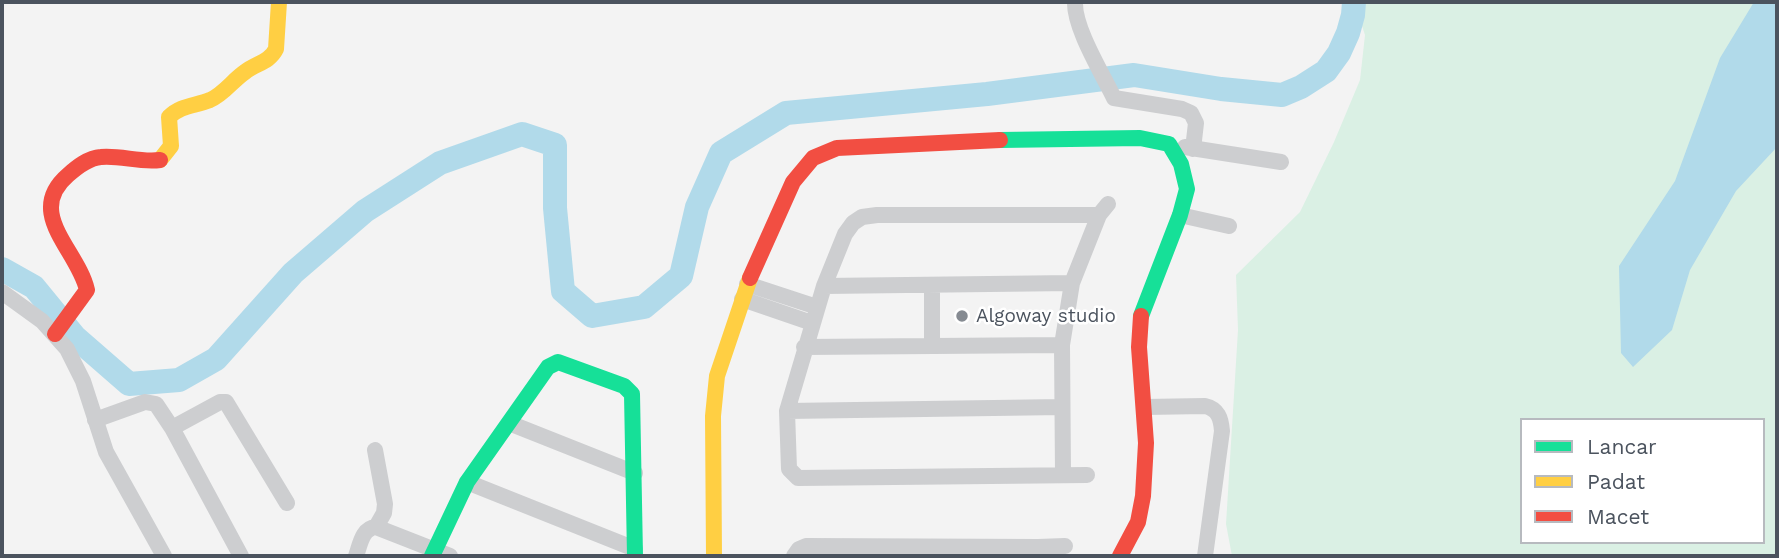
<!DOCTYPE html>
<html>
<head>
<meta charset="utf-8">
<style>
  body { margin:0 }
  #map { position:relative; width:1779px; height:558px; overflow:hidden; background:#f3f3f3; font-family:"Work Sans",sans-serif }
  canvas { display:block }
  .frame { position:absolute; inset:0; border:4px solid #4b535e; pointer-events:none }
  .legend { position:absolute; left:1520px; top:418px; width:245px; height:126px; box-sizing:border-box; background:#fff; border:2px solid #b7babf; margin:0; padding:9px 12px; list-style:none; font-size:21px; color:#4b535e }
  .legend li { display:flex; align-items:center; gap:14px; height:35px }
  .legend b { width:35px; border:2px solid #b7babf }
</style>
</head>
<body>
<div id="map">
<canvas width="1779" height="558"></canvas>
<div class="frame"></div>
<ul class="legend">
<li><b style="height:9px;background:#16e098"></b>Lancar</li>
<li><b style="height:9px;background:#ffcf43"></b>Padat</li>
<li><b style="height:9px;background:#f24e42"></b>Macet</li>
</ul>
</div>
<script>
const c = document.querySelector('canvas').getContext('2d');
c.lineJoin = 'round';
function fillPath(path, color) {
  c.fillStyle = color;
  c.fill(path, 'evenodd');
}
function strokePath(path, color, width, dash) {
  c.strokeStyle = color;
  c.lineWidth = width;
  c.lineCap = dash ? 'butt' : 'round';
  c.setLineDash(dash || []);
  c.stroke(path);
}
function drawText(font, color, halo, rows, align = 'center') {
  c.font = font + ' "Work Sans",sans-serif';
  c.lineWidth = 5;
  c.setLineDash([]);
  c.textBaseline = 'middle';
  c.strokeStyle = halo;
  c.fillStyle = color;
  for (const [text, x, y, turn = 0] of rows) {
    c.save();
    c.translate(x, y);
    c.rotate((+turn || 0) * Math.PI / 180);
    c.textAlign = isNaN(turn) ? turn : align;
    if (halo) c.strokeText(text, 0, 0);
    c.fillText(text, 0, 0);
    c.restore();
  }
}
const green = new Path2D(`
  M1354 2H1777V556H1232L1226 524 1238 330 1236 275 1300 212 1334 142 1360 80 1365 35ZM1522 420H1763V542H1522Z`);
const water = new Path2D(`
  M1754 2H1777V147L1736 191 1690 270 1672 330 1633 367 1621 353 1619 266 1675 181 1720 58Z`);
const river = new Path2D(`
  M2 269 34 287 75 337 129 384 179 380 216 359 293 273 365 211 440 163 522 134 555 145V208L563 291 592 316 644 307 681 276 697 207 721 153 786 113 987 94 1134 75 1221 89 1282 95 1301 87 1326 71 1339 53 1348 33 1353 15 1354 2`);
const street = new Path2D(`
  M1075 2C1074 28 1102 73 1114 98L1182 109 1191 113 1196 123 1193 149
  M1185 147 1281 162
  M1180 215 1229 226
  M747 284 817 307
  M932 285V346
  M824 286 1072 283
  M2 292 42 321 67 349 83 381 106 452 164 556
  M742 299 812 323
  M804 347 1062 345
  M1145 407 1205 406C1218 409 1221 418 1222 431L1205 556
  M787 411 1062 407
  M95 420 145 402 156 404 172 428 241 556
  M509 423 635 473
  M172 428 220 402H226L287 503
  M375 450 385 504 384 513 376 527
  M1063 474 1062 345 1072 283 1099 215 1108 204
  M1087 475 798 478 789 469 787 411 824 286 845 234 853 223 862 217 877 215H1099
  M467 482 635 549
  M1033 554 1038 547 1065 546
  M356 556C360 545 362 528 376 527L450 556
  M794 556 799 549 806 546 1038 547`);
const fast = new Path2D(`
  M1000 140 1140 138 1169 144 1181 164 1187 189 1180 215 1141 316
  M432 556 467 482 548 367 558 362 624 386 632 394 635 556`);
const slow = new Path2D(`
  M160 160 171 146 169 117C181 105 195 106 210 100 224 94 233 80 245 72 256 63 269 63 276 49L279 2
  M714 556 713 416 717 376 750 278`);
const jam = new Path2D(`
  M750 278 793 182 813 158 837 148 1000 140
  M55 334 87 290C78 250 24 213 68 175 77 167 88 158 101 157 120 155 141 163 160 160
  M1120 556 1138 522 1143 496 1146 443 1139 347 1141 316`);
const markers = [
  [962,316,7,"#868b92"]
];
const poiNames = [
  ["Algoway studio",976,316]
];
fillPath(green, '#daf0e4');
fillPath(water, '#b1daea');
strokePath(river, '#b1daea', 24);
strokePath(street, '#cdced0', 16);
strokePath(fast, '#16e098', 16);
strokePath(slow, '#ffcf43', 16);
strokePath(jam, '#f24e42', 16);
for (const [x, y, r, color] of markers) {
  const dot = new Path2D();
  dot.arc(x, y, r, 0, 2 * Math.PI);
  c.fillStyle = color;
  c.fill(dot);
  strokePath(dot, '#fff', 2.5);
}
drawText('19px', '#4b535e', '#fff', poiNames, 'left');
</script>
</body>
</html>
